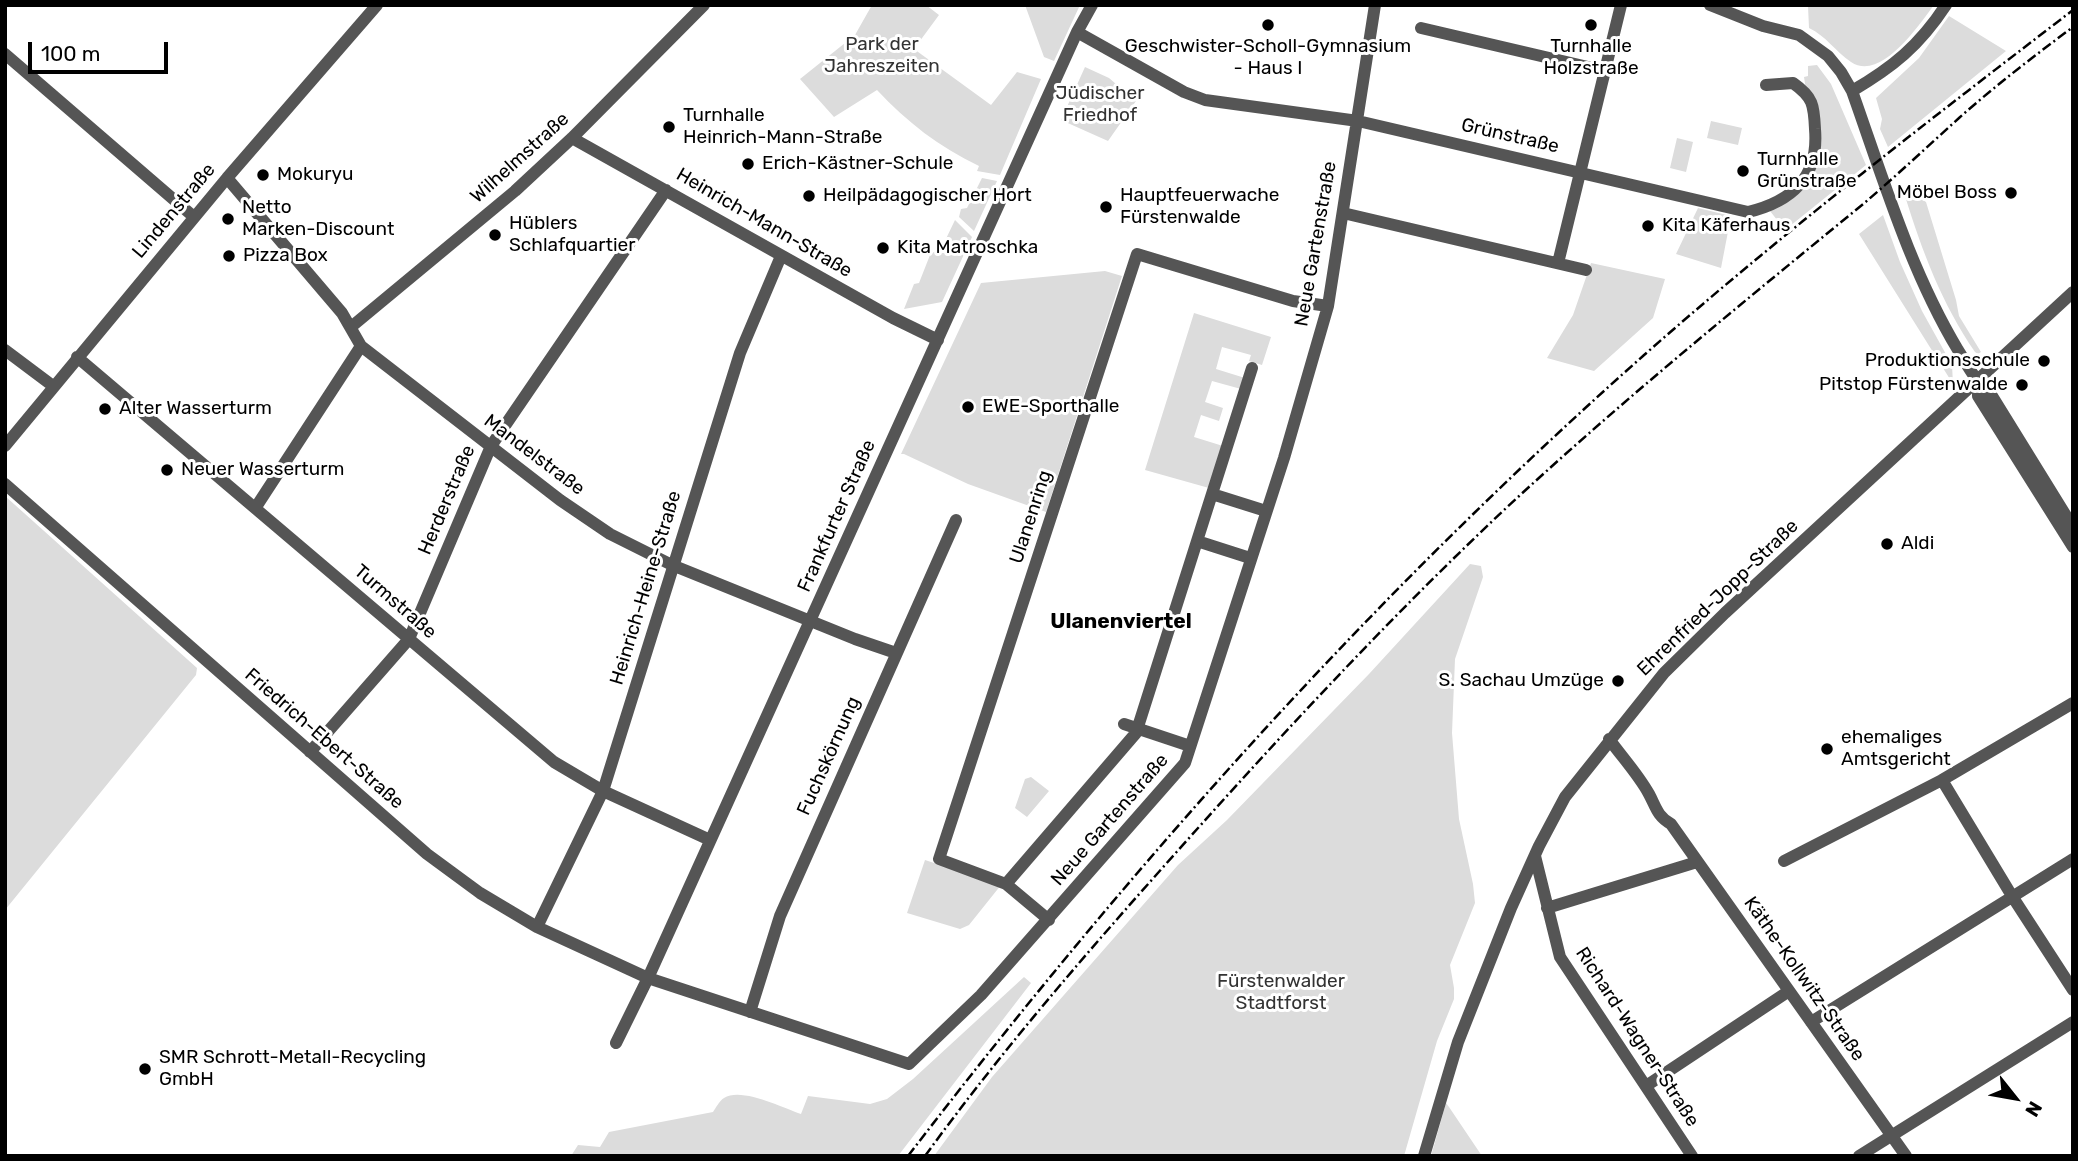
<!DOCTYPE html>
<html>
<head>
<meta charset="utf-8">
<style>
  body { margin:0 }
  #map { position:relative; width:2078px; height:1161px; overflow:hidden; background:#fff; font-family:Rubik,sans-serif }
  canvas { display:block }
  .frame { position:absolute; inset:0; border:7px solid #000; pointer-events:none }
  .north { position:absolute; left:1980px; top:1063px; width:70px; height:70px; -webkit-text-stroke:5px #fff; paint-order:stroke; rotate:121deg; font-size:19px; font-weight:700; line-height:28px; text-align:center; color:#000 }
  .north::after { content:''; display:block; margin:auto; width:24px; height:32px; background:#000; clip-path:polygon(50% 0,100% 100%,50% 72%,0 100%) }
  .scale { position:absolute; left:28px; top:42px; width:140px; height:32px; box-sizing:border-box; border:4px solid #000; border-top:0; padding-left:9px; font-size:21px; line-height:24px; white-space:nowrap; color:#000; -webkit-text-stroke:5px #fff; paint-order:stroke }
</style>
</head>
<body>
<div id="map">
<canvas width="2078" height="1161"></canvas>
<div class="frame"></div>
<div class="north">N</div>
<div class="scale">100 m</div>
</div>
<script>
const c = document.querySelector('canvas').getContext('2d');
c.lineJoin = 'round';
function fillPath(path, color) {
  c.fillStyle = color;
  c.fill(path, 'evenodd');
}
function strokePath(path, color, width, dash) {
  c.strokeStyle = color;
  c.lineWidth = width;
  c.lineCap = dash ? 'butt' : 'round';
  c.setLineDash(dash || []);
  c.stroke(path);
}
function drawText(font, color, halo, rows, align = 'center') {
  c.font = font + ' Rubik,sans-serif';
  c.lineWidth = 6;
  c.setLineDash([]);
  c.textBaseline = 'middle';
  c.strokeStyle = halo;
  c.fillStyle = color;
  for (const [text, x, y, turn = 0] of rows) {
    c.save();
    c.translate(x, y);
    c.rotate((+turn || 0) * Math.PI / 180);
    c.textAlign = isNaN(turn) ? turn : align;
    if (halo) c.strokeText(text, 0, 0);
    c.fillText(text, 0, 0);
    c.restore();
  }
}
const green = new Path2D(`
  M872 5H926L939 15 914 49 991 105 1017 72 1041 79 1000 175 977 171 979 166C939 147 907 122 877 90L834 117 800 79 855 35Z
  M1025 5H1080L1054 61 1044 57Z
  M1811 5H1934C1919 25 1881 82 1851 62 1835 51 1826 36 1809 28L1808 6Z
  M1949 16 2006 51 1888 147 1880 129 1882 119 1876 98 1919 58Z
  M1817 65 1831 84 1866 165 1785 230 1770 211 1790 199 1817 162 1804 77 1808 76V66Z
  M1085 67 1109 78 1136 101 1108 141 1061 120Z
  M1711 121 1742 128 1738 145 1707 138Z
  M1677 138 1693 142 1686 172 1670 168Z
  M982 178 997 181 974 231 959 217 961 209 967 208Z
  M1910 192 1926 202 1956 300 1959 316 1981 352 1978 354 1975 352C1942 304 1922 251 1905 196Z
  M1698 208 1731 216 1721 268 1676 254Z
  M1883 215 1900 262 1922 311 1952 365 1953 384 1859 234Z
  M955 220 972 237 942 302 904 309 914 284 919 283 930 255 943 245Z
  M1591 263 1665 279 1653 318 1594 371 1547 358 1573 315Z
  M1105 271 1122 276 1046 512 968 484 904 454H901L981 283Z
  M1194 313 1271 337 1262 365 1249 361 1251 355 1222 347 1216 369 1245 378 1241 389 1212 381 1205 402 1223 408 1219 421 1201 415 1194 437 1223 446 1209 488 1145 470Z
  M5 496 197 668 196 675 5 910Z
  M1470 564 1481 566 1483 577 1455 659 1452 733 1459 819 1473 884 1475 903 1450 965 1454 988V999L1437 1041 1404 1156H934L992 1077 1178 865 1227 820 1369 674Z
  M1031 777 1049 791 1027 817 1015 808 1025 779Z
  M925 860 1001 885 969 925 960 929 907 913Z
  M1024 977 1031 983 898 1156H571L578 1145 600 1147 609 1132 713 1112C716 1108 719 1101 724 1098 742 1087 782 1108 801 1114L808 1096 870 1104 887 1099 913 1079Z
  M1446 1103 1449 1107 1482 1156H1431Z`);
const minor = new Path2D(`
  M1710 5 1763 26 1799 35 1828 56 1841 72 1852 91C1883 178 1910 270 1958 350 1967 364 1973 379 1987 388L2073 527
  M1421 28 1605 71
  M1077 32 1184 92 1205 100 1358 121 1748 212C1793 201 1819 177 1815 129 1814 105 1813 97 1793 83L1766 85
  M5 54 194 217
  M1852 91C1893 67 1919 46 1946 5
  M572 138 893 318 938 340
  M227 178 342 313 361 346 560 500 610 534 672 565 855 639 896 653
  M1343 213 1586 270
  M1558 263 1621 5
  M351 327 515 191 572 138 704 5
  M5 350 53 386
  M77 357 554 762 603 791 710 840
  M1978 382V396L2073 547
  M5 446 227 178 377 5
  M5 484 427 854 480 893 537 927 648 978 909 1064 981 995 1185 763 1284 458 1328 306 1375 5
  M1212 494 1266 511
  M256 507 361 346
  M1197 541 1250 558
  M1124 724 1190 746
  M1609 739C1622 757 1638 774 1649 794 1656 807 1657 816 1671 824L1906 1156
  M310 752 409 639 491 446 666 190
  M1942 780 2012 896 2073 990
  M1535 856 1560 957 1692 1156
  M1784 861 1942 780 2073 703
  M1006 884 1136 733 1252 368
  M1547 908 1697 862
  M1049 920 1006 884 939 859 1137 254 1293 301 1328 306
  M537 927 603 791 740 353 781 256
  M750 1012 780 916 956 520
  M1811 1022 2073 859
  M616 1043 648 978 1077 32 1092 5
  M1646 1086 1789 991
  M1424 1156 1458 1042 1511 908 1539 846 1565 797 1664 673 1725 613 2073 292
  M1859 1156 2073 1022`);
const rail = new Path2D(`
  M908 1156C1130 867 1370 598 1643 356 1781 234 1927 122 2073 10
  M925 1156C997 1057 1076 965 1157 874 1268 749 1382 625 1504 510 1619 403 1741 304 1862 205 1895 177 1927 147 1959 118 1995 86 2034 56 2073 27`);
const markers = [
  [1268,25,7,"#000"],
  [1591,25,7,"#000"],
  [669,127,7,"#000"],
  [748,164,7,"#000"],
  [1743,171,7,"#000"],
  [263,175,7,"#000"],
  [2011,193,7,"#000"],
  [809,196,7,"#000"],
  [1106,207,7,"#000"],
  [228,219,7,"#000"],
  [1648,226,7,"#000"],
  [495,235,7,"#000"],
  [883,248,7,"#000"],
  [229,256,7,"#000"],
  [2044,361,7,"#000"],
  [2022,385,7,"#000"],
  [968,407,7,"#000"],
  [105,409,7,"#000"],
  [167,470,7,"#000"],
  [1887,544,7,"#000"],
  [1618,681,7,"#000"],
  [1827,749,7,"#000"],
  [145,1069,7,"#000"]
];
const parkNames = [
  ["Park der",882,45],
  ["Jahreszeiten",882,67],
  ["Jüdischer",1100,94],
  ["Friedhof",1100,116],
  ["Fürstenwalder",1281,982],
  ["Stadtforst",1281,1004]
];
const poiNames = [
  ["Geschwister-Scholl-Gymnasium",1268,47,"center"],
  ["- Haus I",1268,69,"center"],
  ["Turnhalle",1591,47,"center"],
  ["Holzstraße",1591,69,"center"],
  ["Turnhalle",683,116],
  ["Heinrich-Mann-Straße",683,138],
  ["Turnhalle",1757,160],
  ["Grünstraße",1757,182],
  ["Erich-Kästner-Schule",762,164],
  ["Mokuryu",277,175],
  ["Möbel Boss",1997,193,"right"],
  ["Heilpädagogischer Hort",823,196],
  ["Hauptfeuerwache",1120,196],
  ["Fürstenwalde",1120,218],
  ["Netto",242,208],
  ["Marken-Discount",242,230],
  ["Hüblers",509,224],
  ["Schlafquartier",509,246],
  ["Kita Käferhaus",1662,226],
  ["Kita Matroschka",897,248],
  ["Pizza Box",243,256],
  ["Produktionsschule",2030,361,"right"],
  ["Pitstop Fürstenwalde",2008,385,"right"],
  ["EWE-Sporthalle",982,407],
  ["Alter Wasserturm",119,409],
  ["Neuer Wasserturm",181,470],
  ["Aldi",1901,544],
  ["S. Sachau Umzüge",1604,681,"right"],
  ["ehemaliges",1841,738],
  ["Amtsgericht",1841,760],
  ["SMR Schrott-Metall-Recycling",159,1058],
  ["GmbH",159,1080]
];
const streetNames = [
  ["Grünstraße",1510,136,13],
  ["Wilhelmstraße",520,158,-42],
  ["Lindenstraße",174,211,-50],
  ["Heinrich-Mann-Straße",764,223,30],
  ["Neue Gartenstraße",1316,244,-80],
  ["Mandelstraße",534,455,37],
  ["Herderstraße",447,500,-67],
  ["Frankfurter Straße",837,516,-66],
  ["Ulanenring",1031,517,-72],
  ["Heinrich-Heine-Straße",646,588,-73],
  ["Ehrenfried-Jopp-Straße",1718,598,-44],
  ["Turmstraße",395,602,41],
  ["Friedrich-Ebert-Straße",324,739,41],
  ["Fuchskörnung",829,756,-66],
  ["Neue Gartenstraße",1110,820,-49],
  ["Käthe-Kollwitz-Straße",1804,979,55],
  ["Richard-Wagner-Straße",1637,1037,57]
];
const neighbourhoodNames = [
  ["Ulanenviertel",1121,622]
];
fillPath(green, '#dcdcdc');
strokePath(minor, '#555', 12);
strokePath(rail, '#000', 2.5, [10, 3.5, 2, 3.5]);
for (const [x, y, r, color] of markers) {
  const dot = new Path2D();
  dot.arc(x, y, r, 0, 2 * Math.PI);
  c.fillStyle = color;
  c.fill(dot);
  strokePath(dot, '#fff', 2.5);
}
drawText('19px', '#333', '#fff', parkNames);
drawText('19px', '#000', '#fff', poiNames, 'left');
drawText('19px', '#000', '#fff', streetNames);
drawText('bold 21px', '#000', '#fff', neighbourhoodNames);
</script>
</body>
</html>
